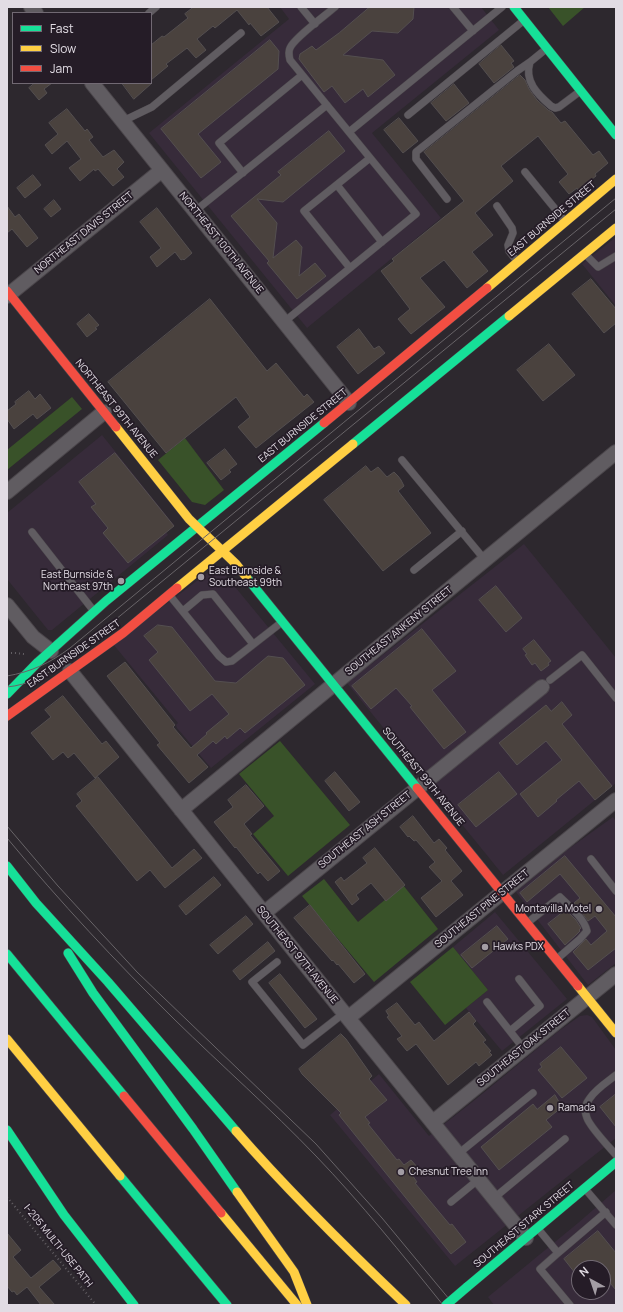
<!DOCTYPE html>
<html>
<head>
<meta charset="utf-8">
<style>
  body { margin:0 }
  #map { position:relative; width:623px; height:1312px; overflow:hidden; background:#2d282e; font-family:Manrope,sans-serif }
  canvas { display:block }
  .frame { position:absolute; inset:0; border:8px solid #e2dce4; pointer-events:none }
  .legend { position:absolute; left:12px; top:12px; width:140px; height:72px; box-sizing:border-box; background:#251c27; border:1px solid #716973; margin:0; padding:5px 7px; list-style:none; font-size:12px; color:#e2dce4 }
  .legend li { display:flex; align-items:center; gap:8px; height:20px }
  .legend b { width:20px; border:1px solid #716973 }
  .north { position:absolute; left:571px; top:1260px; width:40px; height:40px; box-sizing:border-box; background:#251c27; border:1px solid #716973; border-radius:50%; rotate:320deg; font-size:11px; font-weight:700; line-height:16px; text-align:center; color:#e2dce4 }
  .north::after { content:''; display:block; margin:auto; width:14px; height:18px; background:#a39da4; clip-path:polygon(50% 0,100% 100%,50% 72%,0 100%) }
</style>
</head>
<body>
<div id="map">
<canvas width="623" height="1312"></canvas>
<div class="frame"></div>
<ul class="legend">
<li><b style="height:5px;background:#16e098"></b>Fast</li>
<li><b style="height:5px;background:#ffcf43"></b>Slow</li>
<li><b style="height:5px;background:#f24e42"></b>Jam</li>
</ul>
<div class="north">N</div>
</div>
<script>
const c = document.querySelector('canvas').getContext('2d');
c.lineJoin = 'round';
function fillPath(path, color) {
  c.fillStyle = color;
  c.fill(path, 'evenodd');
}
function strokePath(path, color, width, dash) {
  c.strokeStyle = color;
  c.lineWidth = width;
  c.lineCap = dash ? 'butt' : 'round';
  c.setLineDash(dash || []);
  c.stroke(path);
}
function drawText(font, color, halo, rows, align = 'center') {
  c.font = font + ' Manrope,sans-serif';
  c.lineWidth = 3.5;
  c.setLineDash([]);
  c.textBaseline = 'middle';
  c.strokeStyle = halo;
  c.fillStyle = color;
  for (const [text, x, y, turn = 0] of rows) {
    c.save();
    c.translate(x, y);
    c.rotate((+turn || 0) * Math.PI / 180);
    c.textAlign = isNaN(turn) ? turn : align;
    if (halo) c.strokeText(text, 0, 0);
    c.fillText(text, 0, 0);
    c.restore();
  }
}
const built = new Path2D(`
  M280 7H481L499 30 372 133 441 218 307 328 149 133 289 19Z
  M616 237V306L582 264Z
  M102 435 174 525 166 532 168 535 52 630H48L7 579V513Z
  M524 544 616 658V783L503 875 347 683Z
  M210 571H222L315 684 211 768 177 728 176 725 178 723 113 644Z
  M613 817 616 821V963L588 985 516 892 567 850Z
  M495 912 567 999 502 1051 466 1008 488 990 453 947Z
  M587 1015 592 1017 616 1050V1138L455 1266 330 1115 379 1074 429 1136 476 1099 560 1030 580 1016Z
  M616 1190V1305H494L488 1297 578 1223ZM579 1268H603V1292H579Z`);
const green = new Path2D(`
  M548 7H585L563 26Z
  M72 397 82 409 7 470V450Z
  M185 438 224 490 205 505 192 502 158 460Z
  M280 741 350 825 288 876 253 834 274 816 239 774Z
  M324 879 358 922 403 885 438 929 374 982 302 896Z
  M453 947 488 990 445 1025 410 982Z`);
const building = new Path2D(`
  M194 7H267L279 22 261 36 250 23 249 25 237 10 215 28 213 26 197 39 206 50 196 58 187 48 166 64 168 66 151 80V45L162 36 164 37 188 18 185 14Z
  M370 7H414L413 19 398 33 372 31 343 55 383 60 395 75 368 97 363 89 345 103 332 86 324 92 299 59 300 54 312 46 316 50 339 33Z
  M270 40 279 51 278 69 198 134 221 162 201 178 161 129Z
  M501 45 514 61 511 63 514 67 494 83 479 64Z
  M520 75 525 80 529 89 537 100 548 110 552 112 561 123 565 121 593 155 599 151 608 163 595 174 596 176 578 190 577 188 569 194 559 182 568 174 538 136 501 166 513 181 475 213 493 235 472 252 488 271 467 288 444 260 420 278 445 307 411 334 398 319 410 309 381 271 394 261 392 259 464 201 424 152Z
  M35 83H52L44 89 47 93 39 100 29 88Z
  M122 83H152L134 99Z
  M454 84 469 103 446 121 431 103Z
  M67 109 85 131 87 129 93 137 89 140 103 157 114 150 124 162 117 169 124 177 113 186 98 169 95 171 94 169 80 181 69 168 81 159 67 141 52 154 45 145 58 134 49 123Z
  M399 118 418 141 403 153 384 130Z
  M329 131 345 151 283 202 257 199 277 223 273 258 296 240 302 247 299 276 315 263 326 276 297 299 267 263 269 261 231 216 281 175 278 172Z
  M33 175 41 185 25 198 17 188Z
  M54 200 61 209 51 217 44 209Z
  M7 206 15 217 19 214 38 238 27 247 12 229 7 233Z
  M157 208 192 253 184 260 183 259 181 260 175 252 157 267 150 257 161 248 140 222Z
  M591 279 616 309V323L604 333 572 294Z
  M210 299 267 371 276 363 304 397 307 394 314 402 256 448 238 427 250 417 236 397 166 453 108 382Z
  M89 314 99 325 95 328 97 329 87 337 77 324Z
  M359 329 374 349 379 346 385 353 358 374 337 347Z
  M549 344 575 375 543 401 517 370Z
  M29 391 35 399 40 394 51 408 37 419 33 414 14 429 7 419V411L16 404 15 402Z
  M225 449 237 464 229 470 231 472 221 480 207 463Z
  M115 453 174 526 128 563 103 533 108 528 91 507 96 504 79 482Z
  M366 466 371 472 378 467 387 477 394 472 398 476 401 480 404 486 398 491 431 533 383 571 324 500Z
  M496 586 522 618 506 632 479 600Z
  M158 625 172 627 215 681 236 683 268 656 283 658 305 685 245 733 240 728 227 739 225 736 216 744 213 741 197 755 208 767 189 783 157 745 160 743 107 676 125 662 175 725 173 727 191 748 207 734 206 733 229 714 212 694 190 711 149 660 158 652 144 636Z
  M422 629 456 671 432 690 466 732 444 749 410 707 412 706 396 688 371 709 352 686Z
  M534 640 551 661 548 663 549 665 541 671 535 663 532 665 525 655 527 654 523 649Z
  M63 696 102 744 106 741 119 757 95 778 74 753 68 758 63 752 53 760 31 733 51 717 45 710Z
  M562 702 572 715 562 724 612 786 595 800 579 781 556 800 557 801 538 817 520 794 562 760 546 741 517 765 499 743 546 705 551 711Z
  M335 772 360 802 349 811 325 781Z
  M499 772 517 794 476 827 458 805Z
  M98 777 172 868 194 849 202 858 165 888 150 870 137 881 76 806 82 801 77 794Z
  M246 785 264 806 244 824 252 834 250 835 280 871 268 881 260 872 258 874 236 847 235 848 214 822 233 807 228 800Z
  M413 816 434 843 439 839 447 848 445 850 462 871 451 881 463 895 436 917 421 898 442 881 429 867 435 862 416 840 414 841 409 836 408 837 400 827Z
  M375 848 405 885 386 901 371 883 356 895 359 899 352 905 335 882 341 877 344 881 367 863 363 858Z
  M565 856 616 917V948L588 970 573 952 586 939 591 945 607 931 595 916 588 921 574 903 580 898 560 874 527 902 520 893Z
  M214 877 221 885 186 915 179 906Z
  M310 905 365 974 354 983 338 964 337 965 333 960 332 961 294 918Z
  M566 910 576 920 581 928 579 930 580 931 576 935 565 945 548 924Z
  M246 916 253 924 218 954 210 945Z
  M497 926 508 939 472 968 461 955Z
  M268 942 275 951 240 980 233 971Z
  M280 974 317 1019 305 1028 269 983Z
  M397 1003 415 1025 419 1022 434 1041 469 1012 476 1021 473 1024 486 1040 483 1042 491 1051 489 1052 492 1055 479 1066 476 1062 448 1085 416 1044 407 1051 397 1039 402 1036 387 1017 389 1016 386 1011Z
  M341 1034 346 1039 372 1076 369 1079 387 1100 365 1117 370 1123 368 1124 397 1160 399 1159 404 1165 411 1160 419 1169 412 1175 417 1182 415 1183 450 1225 452 1224 466 1242 451 1254 339 1115 341 1113 302 1074 299 1069Z
  M561 1047 587 1078 562 1098 538 1070 542 1067 540 1064Z
  M616 1094V1127L600 1107Z
  M555 1095 562 1107 546 1120 552 1127 499 1170 481 1147 533 1104 537 1109Z
  M598 1231 616 1253V1290L610 1283 603 1288V1268H579V1278L564 1259Z
  M7 1233 21 1250 13 1257 31 1278 53 1260 61 1269 39 1287 55 1305H41L27 1287 17 1295 14 1291 12 1292 7 1286Z`);
const path = new Path2D(`
  M7 653H15L24 654
  M7 1197 96 1305`);
const lane = new Path2D(`
  M301 7 315 24
  M453 7 473 31
  M149 13 156 7
  M530 62C524 81 537 94 551 106L555 108 559 107 579 92
  M408 115 523 21
  M123 121 152 107 241 33
  M349 132 502 7
  M525 172 565 221
  M243 173 219 143 302 75
  M337 185 382 242
  M447 199 416 159V152L517 71 530 62 546 49
  M497 206 512 228 513 233 508 245 509 251 517 261
  M195 211 327 105
  M585 254 598 267 616 256
  M350 268 304 211 370 158
  M284 322 416 214 290 60C289 56 288 52 290 48 294 38 326 15 335 7
  M402 460 485 560
  M32 532 93 610
  M414 570 462 531
  M171 597 219 656 226 662 232 661 282 622
  M183 611 202 595 213 594 253 644
  M550 680 582 655 616 698
  M591 859 616 891
  M527 923 560 897C569 906 584 918 587 931L580 939 558 958
  M277 962 252 982 303 1045 344 1013
  M487 1002 524 1049
  M510 1031 540 1006 519 979
  M616 1075C607 1082 596 1089 590 1098 585 1104 584 1111 587 1118 590 1127 609 1147 616 1155
  M458 1154 533 1093
  M586 1190 616 1225
  M494 1198 565 1139
  M451 1202 479 1179
  M539 1230 558 1253 540 1269 570 1305
  M558 1253 606 1212`);
const street = new Path2D(`
  M31 7 36 13
  M92 83 349 403
  M7 296 162 170
  M7 492 104 412
  M7 605 33 637 51 651
  M70 671 348 1018 526 1238
  M181 810 616 452
  M264 913 542 687
  M348 1018 616 800
  M433 1122 616 974`);
const fast = new Path2D(`
  M514 7 616 135
  M353 444 509 316
  M247 578 417 788
  M7 694 38 662 106 601 324 423
  M7 866 36 903 108 982 236 1131
  M68 953 93 993 193 1129 237 1192
  M7 954 124 1096
  M7 1130 64 1215 134 1305
  M120 1176 227 1305
  M467 1287 616 1162`);
const slow = new Path2D(`
  M487 288 616 179
  M509 316 616 228
  M116 427 189 519 236 564 247 578
  M177 588 353 444
  M578 986 616 1033
  M7 1039 120 1176
  M236 1131C289 1192 347 1249 406 1305
  M237 1192 294 1272 307 1305
  M221 1213 297 1305`);
const jam = new Path2D(`
  M7 291 116 427
  M324 423 487 288
  M7 716 123 633 177 588
  M417 788 578 986
  M124 1096 221 1213`);
const tram = new Path2D(`
  M7 676C31 672 50 663 70 648L616 198
  M7 687C29 685 47 675 65 661L616 209
  M7 826 58 886 137 972 316 1144 382 1218 454 1305
  M7 838C60 902 116 962 175 1020 222 1066 271 1109 316 1156 361 1203 402 1254 443 1305`);
const fastBridge = new Path2D(`
  M446 1305 467 1287`);
const markers = [
  [201,577,4,"#a39da4"],
  [121,581,4,"#a39da4"],
  [599,909,4,"#a39da4"],
  [485,947,4,"#a39da4"],
  [550,1108,4,"#a39da4"],
  [401,1172,4,"#a39da4"]
];
const streetNames = [
  ["EAST BURNSIDE STREET",552,219,-40],
  ["NORTHEAST DAVIS STREET",84,233,-39],
  ["NORTHEAST 100TH AVENUE",221,243,51],
  ["NORTHEAST 99TH AVENUE",116,409,51],
  ["EAST BURNSIDE STREET",303,426,-39],
  ["SOUTHEAST ANKENY STREET",399,631,-39],
  ["EAST BURNSIDE STREET",74,654,-35],
  ["SOUTHEAST 99TH AVENUE",423,777,51],
  ["SOUTHEAST ASH STREET",365,830,-39],
  ["SOUTHEAST PINE STREET",482,909,-39],
  ["SOUTHEAST 97TH AVENUE",297,955,51],
  ["SOUTHEAST OAK STREET",524,1048,-39],
  ["SOUTHEAST STARK STREET",524,1225,-40],
  ["I-205 MULTI-USE PATH",58,1246,51]
];
const poiNames = [
  ["East Burnside &",209,571],
  ["Southeast 99th",209,583],
  ["East Burnside &",113,575,"right"],
  ["Northeast 97th",113,587,"right"],
  ["Montavilla Motel",591,909,"right"],
  ["Hawks PDX",493,947],
  ["Ramada",558,1108],
  ["Chesnut Tree Inn",409,1172]
];
fillPath(built, '#372b3a');
fillPath(green, '#395229');
fillPath(building, '#4a423e');
strokePath(building, '#544f50', 1);
strokePath(lane, '#4b464b', 8);
strokePath(street, '#4b464b', 16);
strokePath(fast, '#4b464b', 10);
strokePath(slow, '#4b464b', 10);
strokePath(jam, '#4b464b', 10);
strokePath(path, '#635f64', 2, [1, 3]);
strokePath(lane, '#605c61', 7);
strokePath(street, '#605c61', 14);
strokePath(fast, '#16e098', 9);
strokePath(slow, '#ffcf43', 9);
strokePath(jam, '#f24e42', 9);
strokePath(tram, '#686468', 1);
strokePath(fastBridge, '#4b464b', 10, []);
strokePath(fastBridge, '#16e098', 9);
for (const [x, y, r, color] of markers) {
  const dot = new Path2D();
  dot.arc(x, y, r, 0, 2 * Math.PI);
  c.fillStyle = color;
  c.fill(dot);
  strokePath(dot, '#251c27', 1.5);
}
drawText('10px', '#e2dce4', '#251c27', streetNames);
drawText('10px', '#e2dce4', '#251c27', poiNames, 'left');
</script>
</body>
</html>
